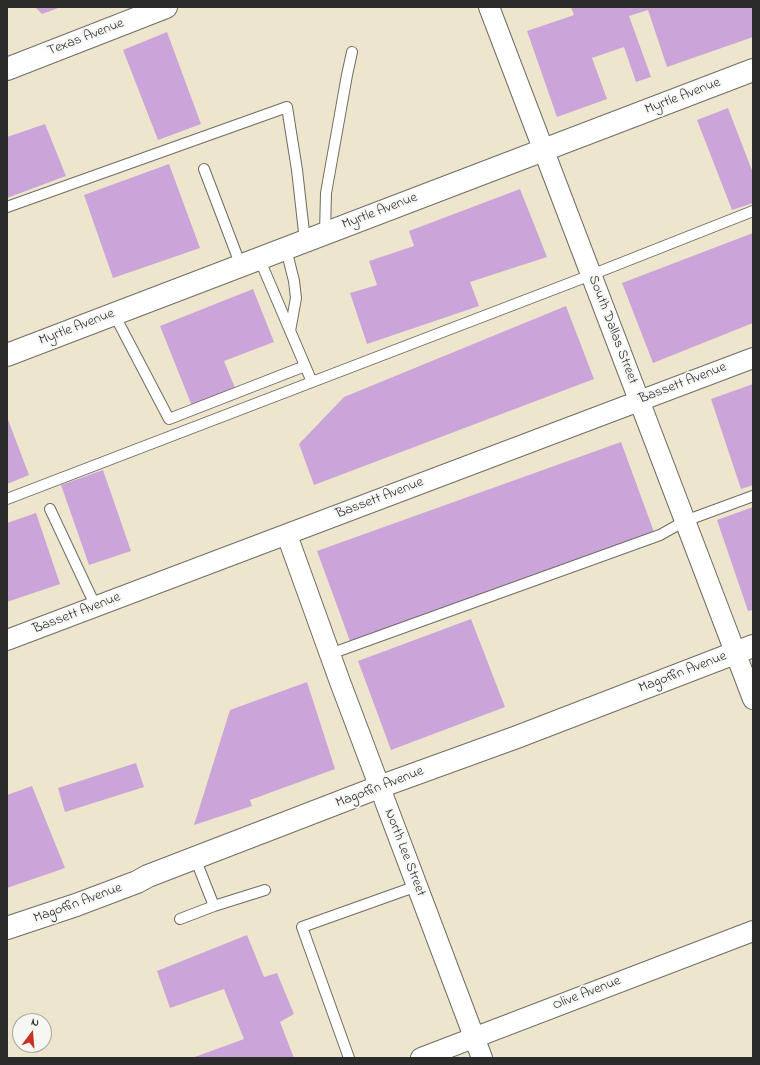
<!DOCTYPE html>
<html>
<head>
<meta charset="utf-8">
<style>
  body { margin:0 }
  #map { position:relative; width:760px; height:1065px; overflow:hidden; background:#ede6cd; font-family:"Indie Flower",sans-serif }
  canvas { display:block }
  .frame { position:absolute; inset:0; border:8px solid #2b2b2b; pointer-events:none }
  .north { position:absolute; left:12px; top:1013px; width:40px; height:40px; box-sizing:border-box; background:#f6f6f2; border:1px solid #a5a5a2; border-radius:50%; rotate:16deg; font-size:11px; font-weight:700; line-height:16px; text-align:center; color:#2b2b2b }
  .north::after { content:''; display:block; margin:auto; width:14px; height:18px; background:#c8321e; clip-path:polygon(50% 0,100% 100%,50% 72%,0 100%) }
</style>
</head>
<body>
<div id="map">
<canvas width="760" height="1065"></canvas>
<div class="frame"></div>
<div class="north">N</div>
</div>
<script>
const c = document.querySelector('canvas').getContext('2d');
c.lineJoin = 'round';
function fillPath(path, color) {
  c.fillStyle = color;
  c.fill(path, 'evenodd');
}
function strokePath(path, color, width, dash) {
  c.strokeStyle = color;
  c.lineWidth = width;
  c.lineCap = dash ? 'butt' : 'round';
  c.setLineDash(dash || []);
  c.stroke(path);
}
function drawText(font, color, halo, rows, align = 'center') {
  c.font = font + ' "Indie Flower",sans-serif';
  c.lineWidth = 4;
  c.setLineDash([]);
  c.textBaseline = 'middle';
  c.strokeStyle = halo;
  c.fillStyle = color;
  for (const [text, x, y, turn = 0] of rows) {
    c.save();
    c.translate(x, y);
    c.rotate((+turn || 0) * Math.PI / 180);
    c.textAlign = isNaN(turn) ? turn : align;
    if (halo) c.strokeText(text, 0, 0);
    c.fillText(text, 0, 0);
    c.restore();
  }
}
const building = new Path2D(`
  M35 7H61L42 14Z
  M571 7H753V37L667 67 648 10 629 16 651 77 636 82 624 47 592 58 607 99 557 117 527 31 574 15Z
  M167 32 201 124 158 140 123 50Z
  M728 108 753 173V203L732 210 697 120Z
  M45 124 66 176 7 198V137Z
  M169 164 200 248 113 278 84 195Z
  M520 189 547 257 470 282 479 306 367 344 350 293 377 285 369 261 414 246 409 231Z
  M753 233V323L653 363 622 283Z
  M253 289 274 342 224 361 235 388 192 406 160 326Z
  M566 306 594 379 314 485 299 444 344 397Z
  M753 384V485L741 489 711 399Z
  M7 417 29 475 7 484Z
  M621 442 654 532 350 641 317 551Z
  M103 470 131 551 89 565 61 485Z
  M753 507V610L748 611 717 520Z
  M36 513 60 584 7 602V523Z
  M471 619 505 707 391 750 358 661Z
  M307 682 335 769 250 800 252 806 194 825 230 710Z
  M136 763 144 787 65 812 58 788Z
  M32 786 65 868 7 888V795Z
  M247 935 264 977 277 973 294 1014 280 1022 294 1058H192L244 1039 224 989 170 1008 157 971Z`);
const service = new Path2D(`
  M204 169 241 266
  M7 207 287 107 297 170 305 241
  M325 233 326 193 347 75 352 52
  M286 249 294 281 296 298 290 331
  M259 258 312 382
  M114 314 169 419 305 366
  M7 499 591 275 753 211
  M50 509 96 607
  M330 654 660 535 685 521 753 496
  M195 858 214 906
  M180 919 214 906 265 890
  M349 1058 302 927 417 886`);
const minor = new Path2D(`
  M489 7 753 699
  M287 535 340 682 482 1058
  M7 640 753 358
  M421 1058 753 931`);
const tertiary = new Path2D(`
  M7 355 753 70
  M7 928 76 905 137 882 148 876 379 787 517 737 753 646`);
const secondary = new Path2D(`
  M7 69 166 7`);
const streetNames = [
  ["Texas Avenue",86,38,-21],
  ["Myrtle Avenue",683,97,-21],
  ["Myrtle Avenue",380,212,-21],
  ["Myrtle Avenue",77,328,-21],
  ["South Dallas Street",612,330,69],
  ["Bassett Avenue",683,384,-21],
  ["Bassett Avenue",380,499,-21],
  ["Bassett Avenue",77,614,-21],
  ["Magoffin Avenue",683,673,-21],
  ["Magoffin Avenue",380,788,-21],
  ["North Lee Street",404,853,69],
  ["Magoffin Avenue",78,904,-20],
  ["Olive Avenue",587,994,-21]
];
fillPath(building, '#cba5da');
strokePath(service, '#6f6c64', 12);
strokePath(minor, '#6f6c64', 22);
strokePath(tertiary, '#6f6c64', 24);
strokePath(secondary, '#6f6c64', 24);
strokePath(service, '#fff', 10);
strokePath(minor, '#fff', 20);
strokePath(tertiary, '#fff', 22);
strokePath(secondary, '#fff', 22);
drawText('14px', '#2b2b2b', '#f6f6f2', streetNames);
</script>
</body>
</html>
